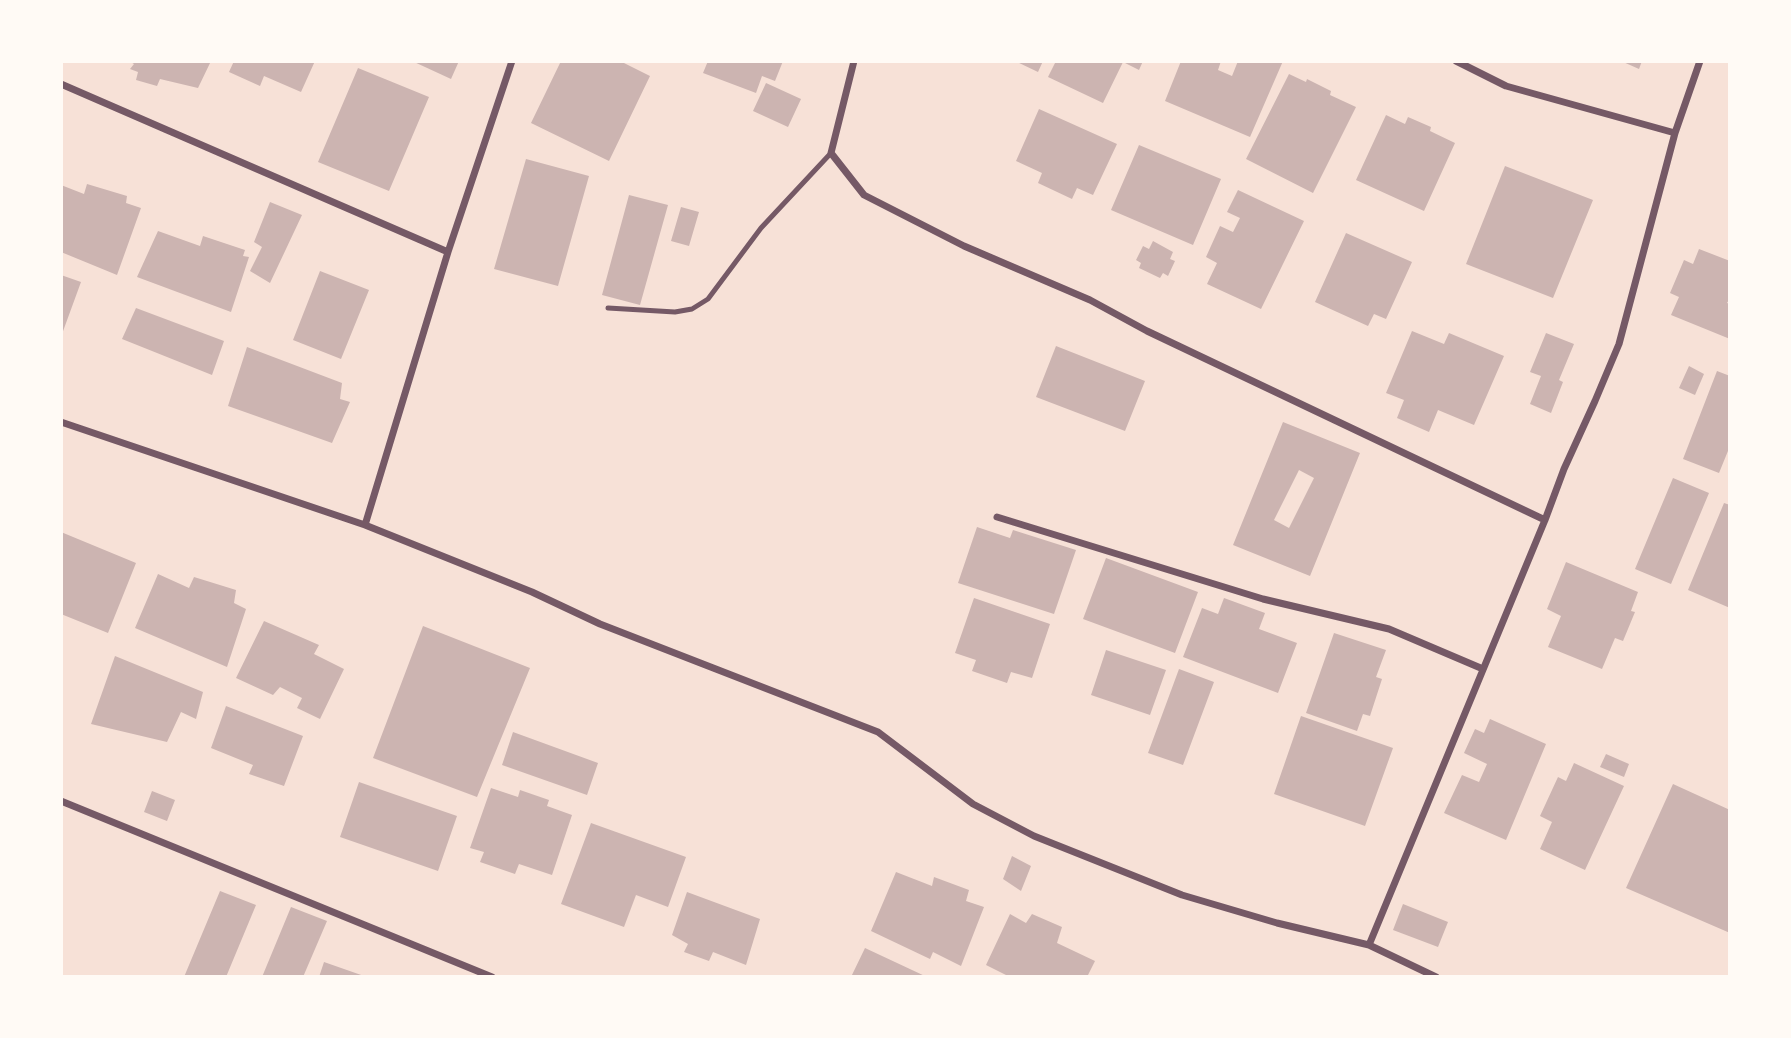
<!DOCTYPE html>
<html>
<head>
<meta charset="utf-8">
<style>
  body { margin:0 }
  #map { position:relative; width:1791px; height:1038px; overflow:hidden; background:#f7e1d7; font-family:Jost,sans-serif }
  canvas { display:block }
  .frame { position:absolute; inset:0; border:63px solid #fffaf5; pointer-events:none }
</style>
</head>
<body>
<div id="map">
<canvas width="1791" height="1038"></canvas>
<div class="frame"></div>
</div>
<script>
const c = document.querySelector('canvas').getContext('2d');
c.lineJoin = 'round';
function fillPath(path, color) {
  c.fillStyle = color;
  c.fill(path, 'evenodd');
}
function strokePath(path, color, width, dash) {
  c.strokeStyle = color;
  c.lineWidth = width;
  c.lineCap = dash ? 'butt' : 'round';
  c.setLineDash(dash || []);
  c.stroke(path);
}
const building = new Path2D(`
  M129 61H211L198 88 160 79 157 86 136 80 138 72 130 69 134 64Z
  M234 61H315L301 92 264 76 260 86 229 72Z
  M412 61H459L451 79Z
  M561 61H620L650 76 609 161 531 123Z
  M708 61H783L775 81 762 76 756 93 703 73Z
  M1015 61H1043L1038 72Z
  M1056 61H1143L1139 70 1123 62 1103 103 1048 77Z
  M1181 61H1221L1218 70 1232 76 1238 61H1283L1250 137 1165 101Z
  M1621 61H1642L1639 69Z
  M358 68 429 97 389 191 318 162Z
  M1289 74 1306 82 1307 79 1331 91 1330 95 1356 107 1313 193 1246 159Z
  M766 83 801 99 788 127 753 111Z
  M1039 109 1117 144 1093 195 1077 188 1072 199 1038 183 1042 173 1016 161Z
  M1386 115 1405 124 1408 117 1431 127 1430 131 1455 143 1424 211 1356 180Z
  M1139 145 1221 179 1193 245 1111 210Z
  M526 159 589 176 558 286 494 269Z
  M1505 166 1593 200 1553 298 1466 264Z
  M87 184 127 196 126 203 141 208 117 275 61 252V185L84 194Z
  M1238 190 1304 221 1261 309 1207 284 1217 263 1206 257 1220 226 1233 232 1240 218 1227 212Z
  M629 195 668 205 640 305 602 295Z
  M270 202 302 215 270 283 250 271 262 247 254 242Z
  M681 207 699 212 689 246 671 241Z
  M158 231 200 246 203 236 245 250 243 256 249 257 231 312 137 277Z
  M1346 233 1412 262 1386 319 1374 314 1368 326 1315 302Z
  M1153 241 1173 252 1170 259 1175 261 1168 276 1163 273 1160 278 1139 268 1141 263 1136 260 1143 246 1149 249Z
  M1699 249 1730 261V298L1727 303 1730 304V339L1671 315 1679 297 1670 293 1684 260 1693 264Z
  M320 271 369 290 341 359 293 340Z
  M61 275 81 282 62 334H61Z
  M136 308 224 341 212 375 122 339Z
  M1412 331 1444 344 1449 333 1504 356 1474 425 1438 410 1429 432 1397 418 1404 400 1386 393Z
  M1546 333 1574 344 1559 380 1563 382 1551 413 1530 404 1541 376 1530 372Z
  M1056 346 1145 381 1125 431 1036 397Z
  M247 347 342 383 340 399 350 402 332 443 228 406Z
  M1689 366 1704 374 1695 395 1679 388Z
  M1717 371 1730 376V446L1719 473 1683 459Z
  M1283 422 1360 453 1310 576 1233 545ZM1299 470 1314 478 1289 528 1274 520Z
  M1673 478 1709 493 1671 584 1635 569Z
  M1724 503 1730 505V608L1688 590Z
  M977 527 1010 538 1013 530 1076 550 1054 614 958 583Z
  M61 532 136 563 108 633 61 614Z
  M1106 558 1198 592 1175 653 1083 619Z
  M1566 562 1638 592 1631 611 1635 612 1623 641 1615 638 1602 669 1548 647 1561 616 1547 609Z
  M158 574 189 588 194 577 236 590 234 603 246 609 227 667 135 628Z
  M974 598 1050 624 1032 678 1011 672 1007 683 972 671 976 660 955 653Z
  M1224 598 1265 613 1259 629 1297 643 1278 693 1183 657 1202 608 1218 614Z
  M264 621 319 645 314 654 344 669 320 719 297 708 302 698 280 687 273 695 236 678Z
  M423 626 530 668 477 797 373 758Z
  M1334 633 1386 650 1376 677 1382 679 1370 716 1363 714 1357 731 1306 713Z
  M1106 650 1166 670 1150 715 1091 695Z
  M115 656 203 692 196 719 181 712 167 742 91 724Z
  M1179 669 1214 682 1183 765 1148 753Z
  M226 706 303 736 284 786 249 774 253 765 211 748Z
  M1301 716 1393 748 1365 826 1274 794Z
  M1490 719 1546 744 1506 840 1444 813 1462 775 1479 782 1487 764 1464 753 1475 729 1484 733Z
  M513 732 598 763 587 795 502 765Z
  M1606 754 1629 764 1624 777 1600 767Z
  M1574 763 1624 786 1585 870 1540 849 1552 822 1540 816 1558 777 1566 781Z
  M359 782 457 816 438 871 340 837Z
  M1673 784 1730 810V933L1626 888Z
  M491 788 518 797 520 790 549 800 547 806 572 815 552 875 519 864 515 874 480 862 484 852 470 848Z
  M152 791 175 800 167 821 144 812Z
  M591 823 686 857 668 907 636 895 624 927 561 904Z
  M1012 856 1031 866 1021 891 1003 879Z
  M896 872 932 886 934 877 969 890 966 901 984 907 961 966 933 952 930 959 871 931Z
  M220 891 256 905 226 977H184Z
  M687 892 760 919 746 965 713 952 709 961 684 952 688 944 672 935Z
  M1403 904 1448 922 1438 947 1393 930Z
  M291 907 327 921 303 977H262Z
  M1010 914 1026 923 1032 914 1062 927 1057 943 1095 961 1087 977H1010L986 965Z
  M865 948 927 977H851Z
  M324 962 364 976V977H319Z`);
const service = new Path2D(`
  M608 308 675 312 692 309 708 299 761 228 831 153`);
const minor = new Path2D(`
  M854 61 831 153 864 195 964 246 1090 300 1147 331 1545 520 1564 469 1595 401 1619 344 1675 133 1700 61
  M1456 61 1506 86 1675 133
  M61 84 448 252
  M61 422 365 525 532 592 600 624 878 732 973 804 1034 836 1182 895 1277 923 1369 945 1436 977
  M997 517 1263 599 1389 629 1483 669
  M365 525 448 252 512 61
  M61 801 492 977
  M1369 945 1545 520`);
fillPath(building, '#ccb4b1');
strokePath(service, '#755966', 5);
strokePath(minor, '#755966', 7);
</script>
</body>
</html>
